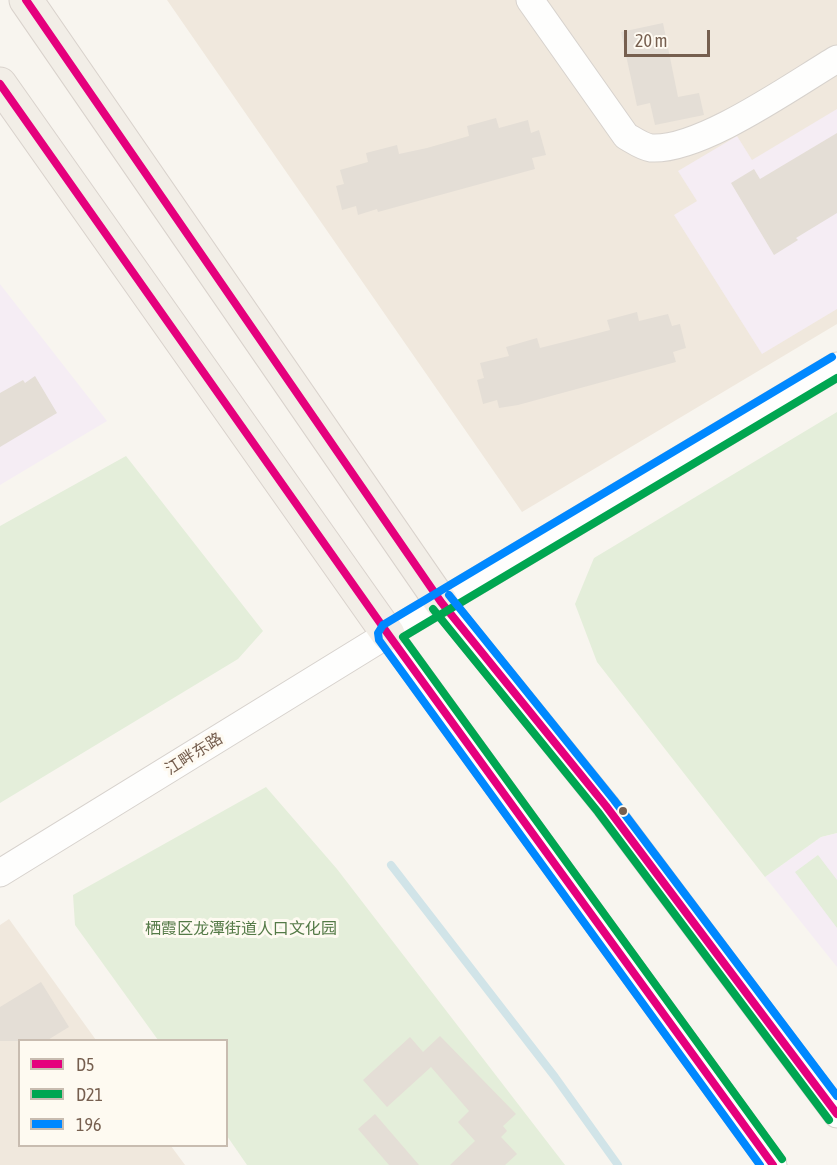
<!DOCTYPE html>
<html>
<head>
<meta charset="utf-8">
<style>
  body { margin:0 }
  #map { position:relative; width:837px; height:1165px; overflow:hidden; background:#f8f5ef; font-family:"Asap Condensed",sans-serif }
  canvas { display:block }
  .legend { position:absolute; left:18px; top:1039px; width:210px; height:108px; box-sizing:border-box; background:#fefaf1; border:2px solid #c8bcb0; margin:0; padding:8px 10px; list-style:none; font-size:18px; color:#765f4f }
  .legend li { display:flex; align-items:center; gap:12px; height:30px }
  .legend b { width:30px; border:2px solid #c8bcb0 }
  .scale { position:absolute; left:624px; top:30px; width:86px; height:27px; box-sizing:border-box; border:3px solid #765f4f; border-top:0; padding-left:8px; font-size:18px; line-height:21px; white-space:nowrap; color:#765f4f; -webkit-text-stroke:4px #fefaf1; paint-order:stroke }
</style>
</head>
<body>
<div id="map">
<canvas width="837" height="1165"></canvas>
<ul class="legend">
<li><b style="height:8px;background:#e5007d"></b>D5</li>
<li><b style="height:8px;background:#00a651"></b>D21</li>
<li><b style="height:8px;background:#08f"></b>196</li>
</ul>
<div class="scale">20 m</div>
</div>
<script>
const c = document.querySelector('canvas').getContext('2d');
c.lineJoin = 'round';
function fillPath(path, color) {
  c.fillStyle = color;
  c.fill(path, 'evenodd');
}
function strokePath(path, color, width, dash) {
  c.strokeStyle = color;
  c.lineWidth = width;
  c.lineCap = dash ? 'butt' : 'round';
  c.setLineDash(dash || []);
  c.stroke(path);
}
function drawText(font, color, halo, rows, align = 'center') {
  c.font = font + ' "Asap Condensed","Noto Sans SC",sans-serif';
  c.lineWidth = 6;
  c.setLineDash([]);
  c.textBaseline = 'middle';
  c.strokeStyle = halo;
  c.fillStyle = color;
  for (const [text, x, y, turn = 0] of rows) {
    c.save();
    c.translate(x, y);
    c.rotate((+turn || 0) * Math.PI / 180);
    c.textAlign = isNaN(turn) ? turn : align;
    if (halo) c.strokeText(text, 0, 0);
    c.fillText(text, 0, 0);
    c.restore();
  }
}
const residential = new Path2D(`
  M167 0H837V324L522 512Z
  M9 919 96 1040H20V1146H171L185 1165H0V925Z`);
const education = new Path2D(`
  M837 109V309L762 354 674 215 697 201 678 171 737 136 752 160Z
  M0 284 107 421 0 485Z
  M837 833V967L765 877 821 837Z`);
const green = new Path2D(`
  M837 412V833L821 837 765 877 597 662 575 604 594 558Z
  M126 456 263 631 238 659 0 803V526Z
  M266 787 337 869 565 1165H247L227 1136 226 1040H158L75 925 73 895Z
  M818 855 837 880V928L795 872Z`);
const stream = new Path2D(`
  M391 865 555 1077 618 1165`);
const building = new Path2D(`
  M663 23 678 97 699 93 704 115 655 125 650 103 637 106 621 32Z
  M496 118 499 128 528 120 531 133 539 130 546 155 532 158 535 169 378 212 377 209 358 215 356 206 342 210 336 186 344 184 340 170 368 162 366 153 397 145 399 154 427 148 469 136 467 126Z
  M837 133V213L796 238 798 240 774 255 731 183 754 169 760 179Z
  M637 312 639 321 668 314 672 326 680 324 686 348 673 352 676 362 518 405 499 408 497 400 483 404 477 380 484 378 480 363 509 356 506 347 537 338 540 348 568 341 610 330 607 320Z
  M35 376 57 413 0 447V393L23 380 25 383Z
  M41 982 69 1027 46 1041H0V1007Z
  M440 1036 516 1114 503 1126 507 1131 501 1137 517 1154 505 1165H450L475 1141 458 1122 469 1111 431 1067 387 1107 363 1080 410 1037 423 1052Z
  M375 1114 419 1165H389L358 1129Z`);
const minor = new Path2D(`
  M530 0 626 136C633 140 643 147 651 148 701 151 793 85 837 59
  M441 602 606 806 837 1114
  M388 634 773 1165
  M0 873 388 634 837 366`);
const major = new Path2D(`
  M26 0 441 602
  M0 84 388 634`);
const bus1 = new Path2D(`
  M26 0 441 602 606 806 837 1114
  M0 84 388 634 773 1165`);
const bus2 = new Path2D(`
  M433 609 598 812 829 1120
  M782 1159 403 637 837 378`);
const bus3 = new Path2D(`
  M449 595 614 800 837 1096
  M760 1165 379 640 378 633 383 625 832 357`);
const markers = [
  [623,811,5,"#765f4f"]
];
const streetNames = [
  ["江畔东路",194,754,-32]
];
const parkNames = [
  ["栖霞区龙潭街道人口文化园",241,929]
];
fillPath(residential, '#f0e8dd');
fillPath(education, '#f5edf4');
fillPath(green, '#e4eeda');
strokePath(stream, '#d1e4e8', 8);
fillPath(building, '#e4ded6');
strokePath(minor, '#d7d2cd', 29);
strokePath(major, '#d9d2cc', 35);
strokePath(minor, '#fefefd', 27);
strokePath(major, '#f2eee7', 33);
strokePath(bus1, '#e5007d', 8);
strokePath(bus2, '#00a651', 8);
strokePath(bus3, '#08f', 8);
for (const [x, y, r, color] of markers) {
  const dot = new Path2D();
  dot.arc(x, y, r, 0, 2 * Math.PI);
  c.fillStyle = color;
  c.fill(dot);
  strokePath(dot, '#fefaf1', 2);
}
drawText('16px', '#765f4f', '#fefaf1', streetNames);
drawText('16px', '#547a47', '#fefaf1', parkNames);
</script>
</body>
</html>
